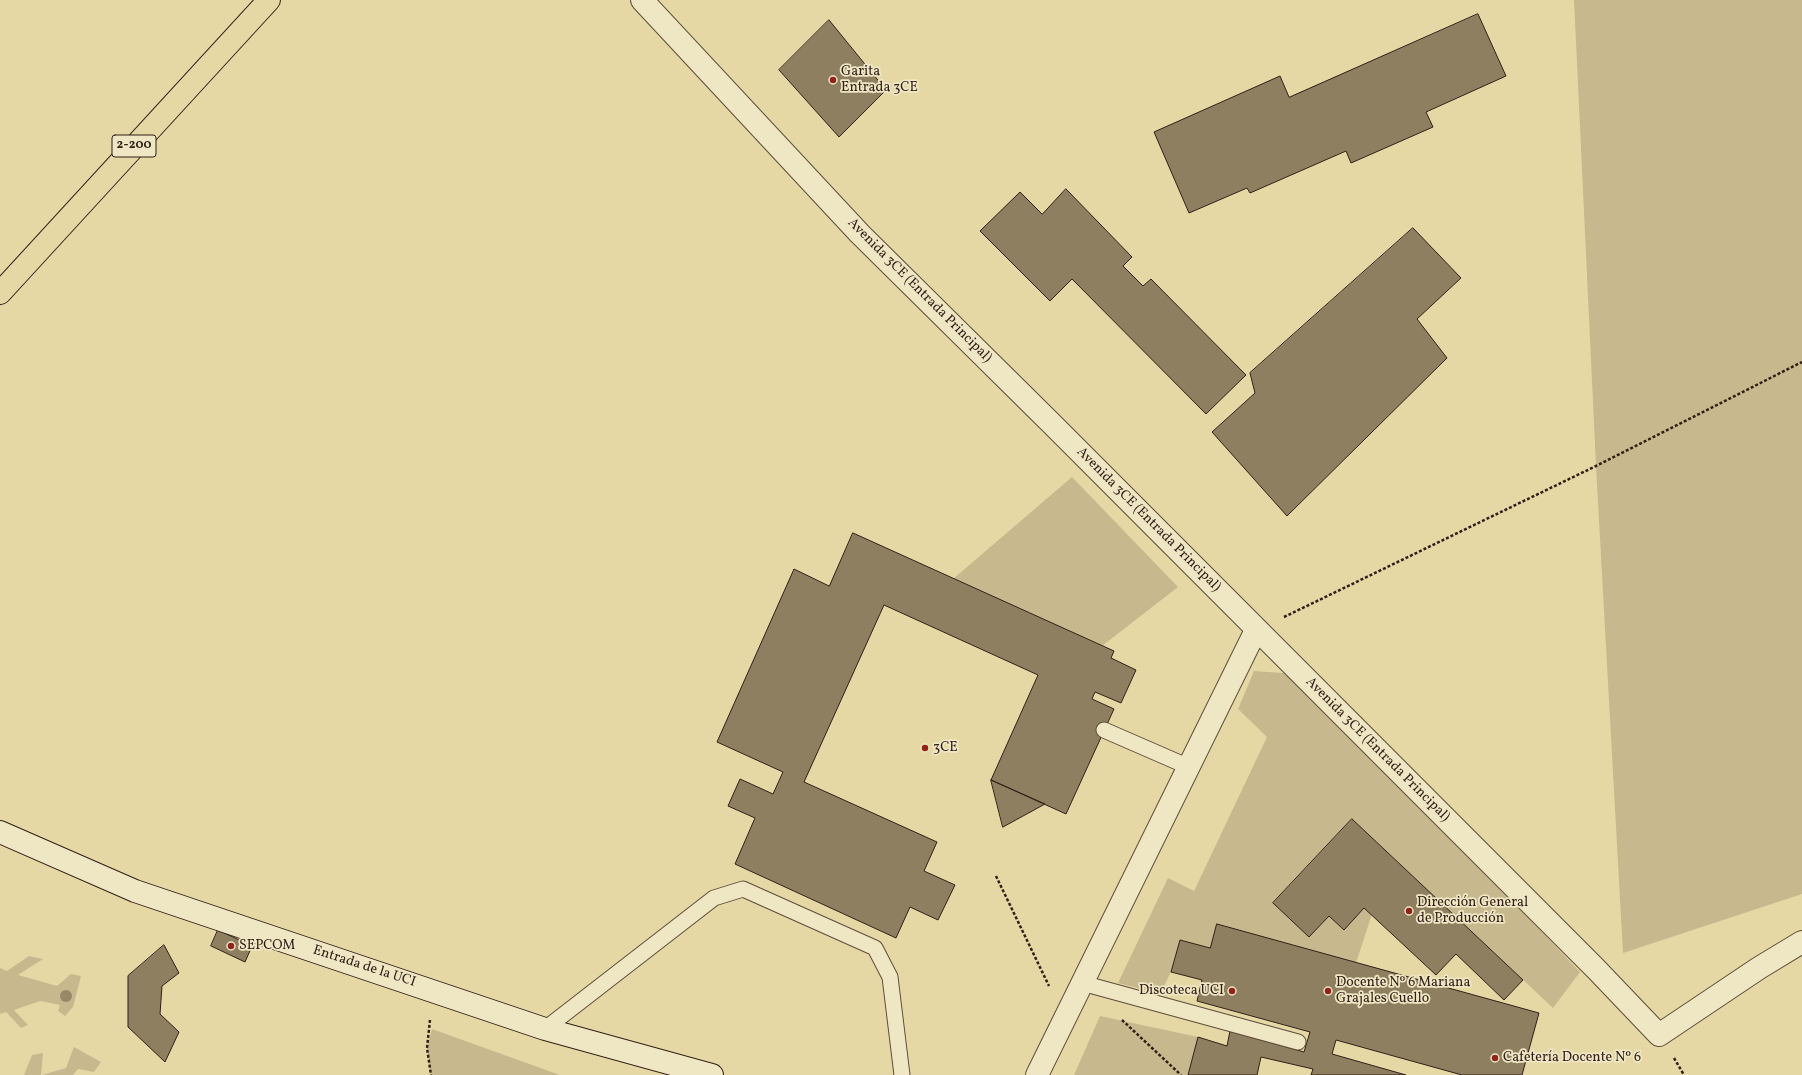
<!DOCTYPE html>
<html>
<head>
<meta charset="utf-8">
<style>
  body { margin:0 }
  canvas { display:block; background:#e6d8a5 }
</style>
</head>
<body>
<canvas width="1802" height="1075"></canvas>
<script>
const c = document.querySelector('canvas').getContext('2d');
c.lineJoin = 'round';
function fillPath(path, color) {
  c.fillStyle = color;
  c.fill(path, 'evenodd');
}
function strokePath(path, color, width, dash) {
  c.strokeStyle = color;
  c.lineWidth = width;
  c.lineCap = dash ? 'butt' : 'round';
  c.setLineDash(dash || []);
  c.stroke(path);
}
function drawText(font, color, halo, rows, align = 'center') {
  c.font = font + ' Vollkorn,serif';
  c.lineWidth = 3.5;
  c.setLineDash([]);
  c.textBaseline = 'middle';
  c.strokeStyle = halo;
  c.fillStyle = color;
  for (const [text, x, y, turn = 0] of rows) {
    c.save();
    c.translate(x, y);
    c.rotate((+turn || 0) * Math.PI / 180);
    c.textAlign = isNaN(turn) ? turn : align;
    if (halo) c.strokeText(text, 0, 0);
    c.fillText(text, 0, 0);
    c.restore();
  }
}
const green = new Path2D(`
  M1574 0H1802V894L1623 953 1596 466Z
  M1072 477 1178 587 1102 646 953 579Z
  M1254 671 1296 674 1580 972 1553 1008 1352 819 1273 903 1309 936 1329 916 1344 930 1364 908 1372 914 1356 963 1210 948 1180 940 1171 972 1160 994 1118 983 1168 878 1194 891 1267 737 1238 709Z
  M29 956 43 959 18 975 57 986 71 974 81 976 73 1007 65 1016 58 1011 60 1005 40 1001 14 1010 28 1025 21 1028 6 1012 0 1014V968L7 971Z
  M1100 1016 1198 1037 1188 1075H1074Z
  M432 1029 560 1075H431L427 1048Z
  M74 1047 101 1062 94 1072 78 1069 73 1075H42L66 1068Z
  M43 1053 41 1075H24L32 1055Z`);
const building = new Path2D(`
  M1478 14 1506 76 1426 112 1433 127 1351 163 1346 151 1250 193 1247 188 1189 213 1154 132 1280 76 1289 97Z
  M829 20 886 90 839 137 779 70Z
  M1066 189 1132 257 1123 266 1143 286 1151 279 1246 375 1206 414 1072 279 1050 301 980 231 1020 192 1042 214Z
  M1413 228 1461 278 1417 319 1447 358 1287 516 1212 432 1255 393 1250 373Z
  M853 533 1114 651 1111 658 1136 670 1121 703 1095 692 1092 699 1114 709 1066 814 991 780 1038 675 884 605 804 782 937 842 924 871 955 885 938 920 910 907 896 938 735 864 755 818 728 806 740 779 773 794 783 772 717 742 794 569 829 586Z
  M991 780 1045 804 1003 827Z
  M1352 819 1523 980 1504 1000 1456 954 1436 975 1364 908 1344 930 1329 916 1309 937 1273 903Z
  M1217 924 1539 1013 1522 1075H1462L1336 1040 1332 1054 1406 1075H1311L1313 1069 1261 1057 1257 1075H1188L1198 1037 1227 1046 1230 1031 1304 1052 1310 1032 1197 1001 1202 980 1171 972 1180 940 1210 948Z
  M218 930 252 946 245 962 211 946Z
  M164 945 179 973 162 986 160 1014 179 1032 165 1062 128 1027V976Z`);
const path = new Path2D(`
  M1284 617 1596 466 1802 362
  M996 876 1049 986
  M430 1020 427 1048 431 1075
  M1122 1020 1181 1075
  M1674 1058 1684 1075`);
const lane = new Path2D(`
  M1104 730 1189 767
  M1082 983 1298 1042
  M545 1029 714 898 743 889 875 948 890 977 902 1075`);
const street = new Path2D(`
  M642 0 860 234 1053 425 1596 969 1659 1035 1759 968 1802 942
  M1037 1075 1256 630`);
const secondary = new Path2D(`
  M0 832 135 891 545 1029 712 1075`);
const highway = new Path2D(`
  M0 293 269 0`);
const trees = [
  [66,996]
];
const markers = [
  [833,80,4,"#8f2418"],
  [925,748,4,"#8f2418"],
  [1409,911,4,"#8f2418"],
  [231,946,4,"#8f2418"],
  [1232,991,4,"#8f2418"],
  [1328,991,4,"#8f2418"],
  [1495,1058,4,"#8f2418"]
];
const shields = [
  [134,146,44]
];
const shieldNames = [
  ["2-200",134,146]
];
const poiNames = [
  ["Garita",841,72],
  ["Entrada 3CE",841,88],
  ["3CE",933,748],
  ["Dirección General",1417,903],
  ["de Producción",1417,919],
  ["SEPCOM",239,946],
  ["Docente Nº 6 Mariana",1336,983],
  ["Grajales Cuello",1336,999],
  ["Discoteca UCI",1224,991,"right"],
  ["Cafetería Docente Nº 6",1503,1058]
];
const streetNames = [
  ["Avenida 3CE (Entrada Principal)",919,291,45],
  ["Avenida 3CE (Entrada Principal)",1148,520,45],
  ["Avenida 3CE (Entrada Principal)",1377,750,45],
  ["Entrada de la UCI",364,967,18]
];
fillPath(green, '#c7b98d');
fillPath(building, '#8f7f61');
strokePath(building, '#311f17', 1);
strokePath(lane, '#5e4d3a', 17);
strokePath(street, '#5e4d3a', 24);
strokePath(secondary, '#311f17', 24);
strokePath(highway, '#311f17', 24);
strokePath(path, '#311f17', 2.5, [3, 2]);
strokePath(lane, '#efe6c4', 15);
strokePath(street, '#efe6c4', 22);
strokePath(secondary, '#efe6c4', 22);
strokePath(highway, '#e6d8a5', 22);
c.fillStyle = '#978867';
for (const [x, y] of trees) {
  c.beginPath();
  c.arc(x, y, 6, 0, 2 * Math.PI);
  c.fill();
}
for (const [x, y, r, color] of markers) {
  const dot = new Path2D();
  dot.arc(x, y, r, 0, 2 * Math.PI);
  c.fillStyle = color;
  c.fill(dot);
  strokePath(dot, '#efe6c4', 1.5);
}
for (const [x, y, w] of shields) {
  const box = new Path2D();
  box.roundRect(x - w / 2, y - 11, w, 22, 3);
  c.fillStyle = '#efe6c4';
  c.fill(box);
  strokePath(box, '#311f17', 1);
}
drawText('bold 13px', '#311f17', null, shieldNames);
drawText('14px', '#311f17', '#efe6c4', poiNames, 'left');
drawText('14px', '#311f17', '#efe6c4', streetNames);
</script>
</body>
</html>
